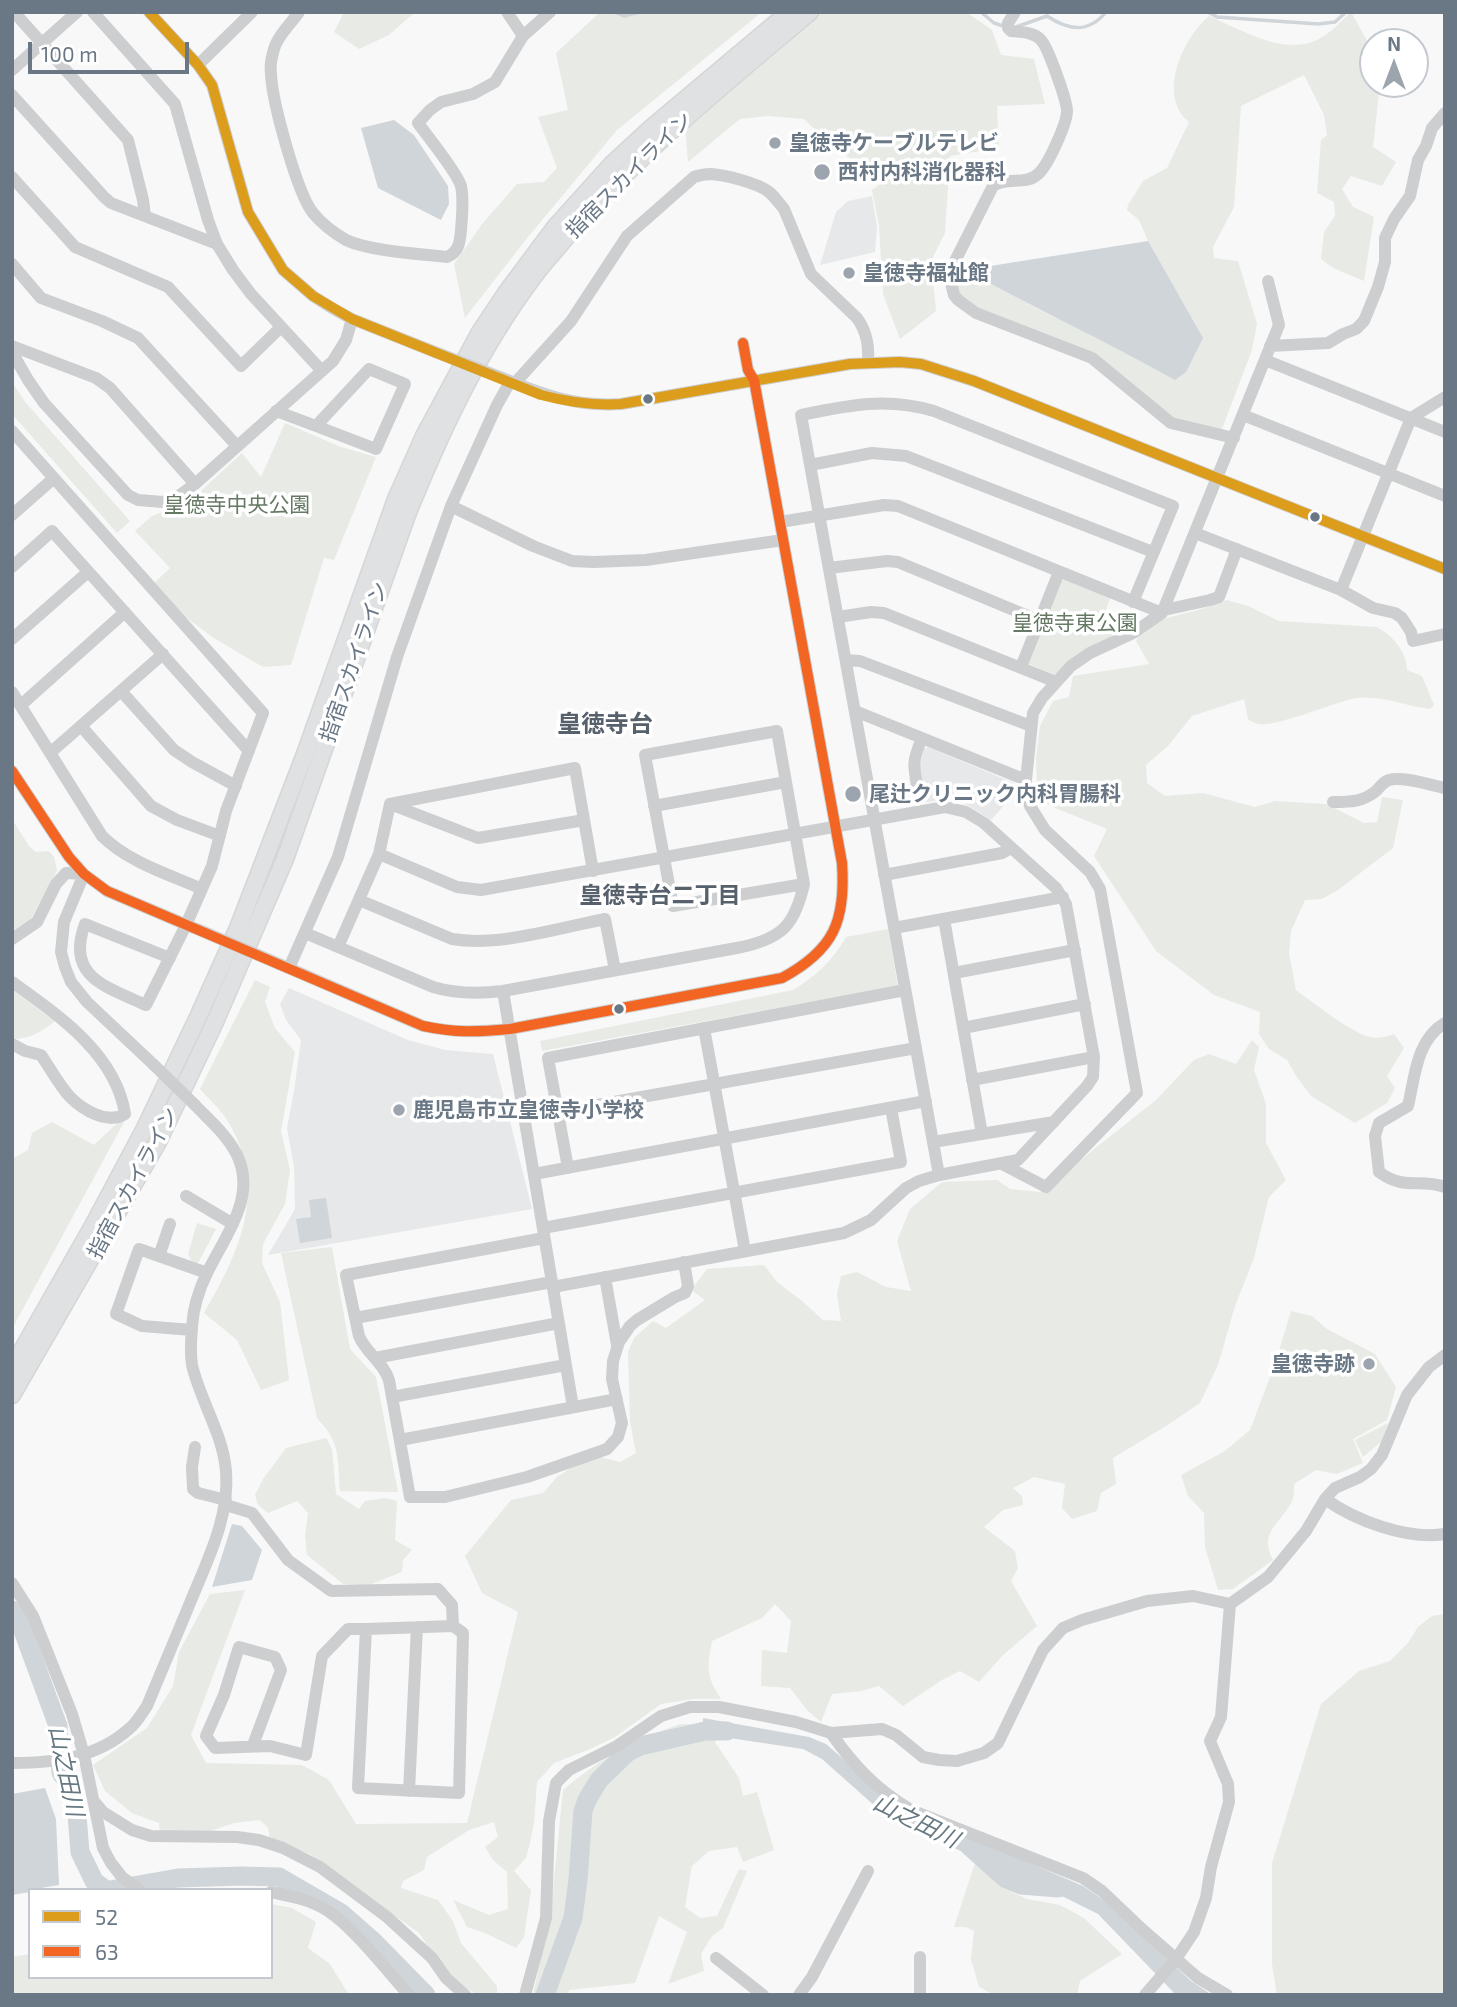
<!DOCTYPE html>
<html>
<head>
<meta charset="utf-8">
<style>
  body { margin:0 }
  #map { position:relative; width:1457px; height:2007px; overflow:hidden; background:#f8f8f8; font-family:"Exo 2",sans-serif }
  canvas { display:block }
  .frame { position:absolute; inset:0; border:14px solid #6a7886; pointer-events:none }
  .legend { position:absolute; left:28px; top:1888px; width:245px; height:91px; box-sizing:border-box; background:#fff; border:2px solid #c3c9cf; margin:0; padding:9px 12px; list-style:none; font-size:21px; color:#6a7886 }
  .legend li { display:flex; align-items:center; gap:14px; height:35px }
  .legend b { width:35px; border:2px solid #c3c9cf }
  .north { position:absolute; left:1359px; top:28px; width:70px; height:70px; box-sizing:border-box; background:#fff; border:2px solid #c3c9cf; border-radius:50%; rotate:0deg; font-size:19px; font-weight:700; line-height:28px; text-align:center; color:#6a7886 }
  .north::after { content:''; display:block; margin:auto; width:24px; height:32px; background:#9ca5ae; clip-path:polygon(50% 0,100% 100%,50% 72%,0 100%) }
  .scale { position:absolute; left:28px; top:42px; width:161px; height:32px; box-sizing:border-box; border:4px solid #6a7886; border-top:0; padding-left:9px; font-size:21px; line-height:24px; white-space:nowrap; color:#6a7886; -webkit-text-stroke:5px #fff; paint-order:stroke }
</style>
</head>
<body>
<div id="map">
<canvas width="1457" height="2007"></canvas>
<div class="frame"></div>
<ul class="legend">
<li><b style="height:9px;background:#db9d1b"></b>52</li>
<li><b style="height:9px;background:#f26522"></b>63</li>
</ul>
<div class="north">N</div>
<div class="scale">100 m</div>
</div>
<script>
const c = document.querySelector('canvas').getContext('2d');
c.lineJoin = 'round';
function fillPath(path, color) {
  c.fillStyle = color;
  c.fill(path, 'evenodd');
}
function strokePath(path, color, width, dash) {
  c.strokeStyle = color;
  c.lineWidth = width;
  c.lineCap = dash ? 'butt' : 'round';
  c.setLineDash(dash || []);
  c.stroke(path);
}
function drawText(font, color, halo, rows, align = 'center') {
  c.font = font + ' "Exo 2","Noto Sans JP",sans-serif';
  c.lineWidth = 7;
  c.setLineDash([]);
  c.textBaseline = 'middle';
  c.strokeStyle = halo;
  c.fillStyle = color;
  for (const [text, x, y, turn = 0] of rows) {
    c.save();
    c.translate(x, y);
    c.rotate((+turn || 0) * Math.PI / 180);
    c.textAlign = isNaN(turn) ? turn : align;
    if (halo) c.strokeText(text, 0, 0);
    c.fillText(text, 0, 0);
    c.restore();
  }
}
const built = new Path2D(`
  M872 196 877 227 875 252 820 265 836 212 848 201Z
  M928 747 1014 783 1016 792 991 820 969 806 952 800 924 802 919 769 924 749Z
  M289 988 408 1040 445 1050 493 1054 532 1209 268 1255 295 1209 294 1167 287 1128 294 1091 301 1040 286 1020 280 1004Z`);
const green = new Path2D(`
  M344 12H415L389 35 359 49 334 32Z
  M606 12H762L617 130 528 237 465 318 454 264 482 224 517 184 544 182 557 168 538 117 568 110 556 53 598 14Z
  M819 12H966L992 30 1001 55 1034 59 1045 104 997 106 999 148 950 156 945 233 931 261 936 311 900 339 883 294 879 225 872 190 882 183 823 138 804 119 768 116 740 119 688 162 685 127Z
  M1351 12 1370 46 1369 67 1373 71V84H1380L1373 147 1396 162 1382 186 1351 176 1342 189 1353 207 1374 217 1364 281 1333 268 1321 259 1324 232 1335 216 1334 202 1317 193 1321 140 1327 135 1324 115 1304 75 1241 106 1234 207 1213 247 1214 258 1238 261 1257 324 1252 350 1222 429 1173 420 1089 356 981 312 947 286 945 276 947 268 965 270 1038 309 1117 347 1148 241 1139 220 1127 210 1128 205 1143 181 1167 168 1189 122C1157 96 1182 39 1209 16 1242 30 1288 59 1322 37 1333 31 1342 20 1351 12Z
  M12 382 26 403 130 521 117 533 12 414Z
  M285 423 341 447 376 457 334 560 324 558 291 665 263 667 212 637 179 612 154 583 170 568 135 531 152 516 190 501 242 453 261 477Z
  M1065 579 1109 596 1110 599 1103 617 1131 627 1054 675 1029 664 1061 581Z
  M1227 600 1248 606 1279 621 1377 627C1394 637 1406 651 1407 670L1422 676 1434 705 1430 709C1403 706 1375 692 1348 700 1329 705 1275 727 1258 724 1254 723 1251 721 1248 719L1244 699 1192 716 1168 746 1146 765 1147 783 1165 796 1203 793 1255 807 1275 801 1326 804 1364 823 1377 822 1382 797 1403 800 1393 848 1338 890 1322 899 1305 900 1291 931 1289 953 1296 990C1315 1004 1344 1027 1366 1036 1375 1039 1385 1038 1394 1034L1404 1048 1387 1076 1395 1088 1387 1103 1355 1123 1311 1096 1296 1076 1287 1060 1269 1049 1259 1034 1260 1012 1214 995 1156 951 1094 856 1107 829 1048 805 1037 786 1036 757 1040 726 1053 701 1069 697 1073 676 1149 664 1136 641C1148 619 1172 617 1195 611 1206 608 1217 603 1227 600Z
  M12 819 29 846 36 852 49 851 54 857 57 871 31 919 12 931Z
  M888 929 898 986 542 1051 540 1041 793 990C816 976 833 960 846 937Z
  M255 980 270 987 265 1002 275 1028 295 1052 281 1131 290 1170 285 1204 263 1244 262 1263 280 1302 289 1380 261 1390 237 1340 204 1313C241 1250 270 1185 225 1117 218 1107 208 1098 200 1089Z
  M12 990 55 1021C41 1032 30 1039 12 1039Z
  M1252 1040 1259 1047 1254 1070 1266 1104V1143L1286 1180 1269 1197 1254 1258 1235 1306 1218 1365 1200 1403 1166 1426 1113 1458 1116 1484 1101 1493 1097 1511 1072 1519 1062 1508 1065 1484 1034 1477 1013 1488 1022 1496 1023 1505 1003 1510 984 1527 1015 1551 1018 1568 1011 1581 1037 1626 1003 1655 979 1682 960 1671 942 1680 903 1706 879 1686 861 1691 832 1694 821 1722 807 1710 790 1688 761 1686 762 1650 787 1653 791 1621 775 1604 762 1618 712 1641C707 1667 706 1676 721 1699H694L661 1704 615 1737 590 1749 554 1763 537 1782 534 1823 530 1843 526 1858 514 1871 531 1890 524 1937 516 1948 485 1933 467 1927 453 1900 489 1915 508 1909 507 1872 493 1860 485 1847 498 1837 494 1822 469 1830 427 1857 424 1870 403 1881 401 1888 438 1900 453 1921 461 1943 497 1986V1995H477L449 1977 419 1933 398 1918 377 1908 310 1854 270 1839 268 1828 260 1820 234 1823 199 1835 160 1837 159 1823 132 1813 105 1791 93 1765 147 1728 173 1686 179 1652 210 1594 245 1590 191 1735 206 1763 302 1765 329 1780 356 1824 467 1823 518 1612 482 1593 465 1556 511 1500 543 1493 557 1477 572 1467 600 1457 620 1462 636 1453 630 1421 628 1352 634 1338 653 1321 666 1328 705 1300 691 1290 707 1269 764 1265 777 1282 802 1301 823 1320 841 1321 837 1294 841 1276 857 1272 886 1287 911 1291 897 1241 910 1209 942 1182 997 1180 1010 1189 1040 1192 1156 1100 1194 1060 1209 1054 1236 1064Z
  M130 1111 12 1329V1159L28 1150 32 1133 52 1122 94 1145Z
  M197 1223 216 1229 197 1265 193 1264 188 1254Z
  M332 1247 350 1349 376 1377 398 1492 340 1491C337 1457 342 1445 317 1418L281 1253Z
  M1291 1311 1312 1316 1327 1329 1375 1354 1396 1387 1387 1420 1353 1439 1363 1463 1337 1474 1316 1470 1294 1484C1294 1489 1294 1496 1292 1501 1281 1524 1258 1531 1273 1560L1233 1589 1218 1590 1205 1547 1204 1513 1188 1496 1181 1475 1225 1451 1250 1430 1276 1361Z
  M1388 1423 1382 1441 1363 1457 1355 1440Z
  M326 1438 332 1449 336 1494 359 1509 365 1501 386 1498 397 1501 395 1540 412 1550 403 1560 402 1572 369 1585 343 1584 307 1555 305 1536 308 1513 297 1501 268 1513 258 1505 255 1495 263 1479 286 1448Z
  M1445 1614V1995H1277L1272 1964V1863L1321 1704 1359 1671 1390 1661 1408 1643 1418 1627 1432 1616Z
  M680 1724 717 1725 715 1742 739 1778 743 1796 757 1792 774 1850 743 1862 737 1847 709 1851 692 1866 685 1907 700 1918 717 1916 739 1869 747 1871 723 1928 712 1936 701 1954 704 1971 668 1984 687 1932 659 1916 635 1983 569 1990 568 1995H533L551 1910 563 1790C596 1761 637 1739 680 1724Z
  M975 1863 1003 1888 1027 1899 1060 1905 1084 1918 1122 1954 1080 1981 1077 1995H995L979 1987 971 1959 974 1931 966 1927H954Z
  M271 1904 292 1908 316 1922 308 1948 330 1964 349 1995H12V1957L30 1954V1977H271Z`);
const water = new Path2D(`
  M394 120 414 135 448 186 449 204 441 220 378 188 361 128Z
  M1148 241 1203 338 1186 372 1175 380C1106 341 1034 308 965 270Z
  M326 1198 332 1238 300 1243 296 1219 311 1217 309 1200Z
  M232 1524 242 1526 262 1550 252 1580 212 1587Z
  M703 1718 809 1737 826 1744 848 1763 878 1793 1016 1857 1083 1886 1105 1901 1191 1981 1212 1995H1176L1098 1914 1064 1897 1022 1881 1015 1875 909 1828 876 1807 822 1759 803 1749 703 1734Z
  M45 1788 56 1819 59 1885 30 1890V1892L12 1895V1794Z`);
const stream = new Path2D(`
  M614 12 624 16 639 12
  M981 12 994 23 1006 27
  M1208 12 1217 17 1318 24 1335 22 1346 12
  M1016 27 1047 16C1068 30 1088 34 1106 12`);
const river = new Path2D(`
  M12 1610 19 1620 58 1726 61 1773 70 1785 76 1803 80 1852 94 1881 106 1890
  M969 1846 1006 1879 1021 1885 1058 1888
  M110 1890 178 1878 241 1876 279 1877 341 1913 373 1941 426 1995
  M545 1995 573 1918 578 1880 583 1811 587 1800 599 1780 628 1752 640 1746 705 1731H727`);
const minor = new Path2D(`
  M14 12 128 140 143 200 145 216
  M93 12 175 104 208 220 217 244 233 270 251 294 322 371
  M149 12 198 65 212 85 248 212 283 270 313 296 332 308 352 319 435 352
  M299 12C290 25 276 37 273 53 271 60 270 67 271 74 272 101 297 193 313 213 322 224 334 233 346 240 369 251 421 254 447 257 459 252 460 242 461 230 462 216 464 200 461 186 457 172 428 137 418 123L430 110 441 102 473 94 495 82 523 36 550 12
  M507 12 523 36
  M1015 12 1008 23V28L1011 31C1021 32 1034 32 1041 40 1048 47 1067 101 1067 111 1067 123 1048 166 1038 174 1026 186 1006 176 993 186L954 263 951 283 954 295 958 300 976 313 1092 358 1171 423 1234 438
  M198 65 252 12
  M12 70 77 12
  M12 95 104 197 111 203 217 244
  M12 177 75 247 168 287 241 366 281 327
  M12 264 41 298 102 321 138 338 237 446
  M12 346 96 378 110 388 195 484
  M1270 346 1328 343 1343 334 1356 329 1364 321 1378 287 1385 262V238L1394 219 1410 196 1418 160 1426 146 1432 128 1445 113
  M12 352 28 380 44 403 128 495 138 500 163 502 177 497 195 484 333 361 346 340 352 319
  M1265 360 1445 432
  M500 377C541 394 575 407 621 404L850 364 900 362 921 364 974 381 1445 569
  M515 383 571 321 627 236 694 177C700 175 705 174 711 174 725 175 758 183 769 192 775 197 779 203 784 209L811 274 857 318C867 332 869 346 868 363
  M276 411 316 426 369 369 405 384 376 449 316 426
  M1243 415 1445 496
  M12 431 263 713 226 811 212 866 186 925 146 1005C107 987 65 977 85 924L170 958
  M810 465 872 453 906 456 1153 552
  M451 506 533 546 572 561 594 562 646 560 783 540
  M12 515 54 478
  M780 522 884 505 898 506 1162 613
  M1195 533 1341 590 1373 608 1395 613 1402 618 1411 632 1413 641 1445 634
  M12 567 52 531 249 751
  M829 568 887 561 898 562 1040 621
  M1341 590 1411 418 1445 397
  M1164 610 1210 600 1219 597 1237 549
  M838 617 871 612 884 613 1056 682
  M12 639 88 572
  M846 660 860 661 1031 726
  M1021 667 1059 572
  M121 691 174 750 192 762 236 786
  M12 692 102 836C128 862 168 874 202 889
  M21 705 125 612
  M855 711 1026 780
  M81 726 151 806 177 820 220 836
  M50 753 163 654
  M12 771 69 857 84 874 107 891 194 928
  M918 790C913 765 912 762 922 738
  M1333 802C1350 802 1363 802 1376 791 1380 787 1383 782 1389 780 1403 776 1430 785 1445 788
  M390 804 478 838 584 820
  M654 806 786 782
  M379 854 457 887 481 890 945 807 966 812 984 823 1056 888 1066 904 1094 1057 1093 1077 1087 1086 1018 1160 939 1175 919 1181 906 1188 871 1220 844 1233 553 1287
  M884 875 1002 853 1011 848
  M359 900 452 939C498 947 559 928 605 919L615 970
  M944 919 982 1134
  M894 928 1063 897
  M305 933 433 987C456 994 478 994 503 991L742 947C783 938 795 924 804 884L777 731 645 755 673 906 804 884
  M12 939 37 922 56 884 66 873 84 874 64 922 61 952 65 967 71 982 87 1002 154 1065
  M338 947 379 854 390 804 575 768 593 871
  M279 964 423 1026C456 1033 477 1032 510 1029L782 978C834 950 846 921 842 863L754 380 748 370 743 343
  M289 968 338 857 397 657 451 506 497 405 510 382
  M954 973 1075 950
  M12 982C58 1015 116 1054 125 1114 108 1125 83 1110 70 1097 59 1085 50 1068 41 1055L25 1051 12 1044
  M503 991 573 1407
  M1445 1023C1416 1040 1415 1077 1408 1106L1379 1123 1375 1136 1379 1172C1405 1191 1419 1178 1445 1187
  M704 1028 745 1251
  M963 1028 1085 1004
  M972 1080 1094 1057
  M558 1112 916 1048
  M933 1142 1054 1122
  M1002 1164 1046 1187 1137 1093 1100 889 1090 872 1045 830 1030 806 1026 793V780L1033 713 1042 698 1071 666 1090 653 1133 633 1162 613 1279 325 1268 281
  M568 1168 548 1058 905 990
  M534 1174 926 1101
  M939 1175 801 415C849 405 886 397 934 411L1173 506 1133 602
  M186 1196 233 1224
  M543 1228 901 1162 891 1108
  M544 1238 346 1275 359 1336C366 1353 383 1362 389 1380L410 1497H445L527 1477 607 1449 618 1437 622 1423 612 1379 613 1361 619 1342 630 1326 637 1320 675 1297 685 1293 688 1286 684 1262
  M159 1256 170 1224
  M605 1277 617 1345
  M355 1318 552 1282
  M192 1330 142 1326 116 1314 139 1249 207 1273
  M375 1358 559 1323
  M392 1397 566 1365
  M400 1440 617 1399
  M195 1447 192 1467 193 1489 198 1493 226 1500
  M1325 1499C1356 1521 1407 1540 1445 1534
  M226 1505 252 1513 288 1560 331 1591 438 1589 452 1605 453 1626 463 1633 459 1793 358 1788 366 1629H348L322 1656 306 1755 270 1746 215 1748 206 1736 224 1695 239 1647 275 1657 281 1670 253 1745
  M12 1583 33 1616 72 1714 84 1755 103 1848 111 1863 122 1877 140 1890
  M366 1629 453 1626
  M831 1733C854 1766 876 1789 911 1810L1083 1878 1102 1891 1142 1929 1198 1978 1227 1995
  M12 1763C55 1763 97 1758 130 1728 137 1722 142 1713 147 1706 161 1672 176 1637 190 1603 207 1561 230 1517 226 1471 223 1434 200 1400 192 1365 190 1353 191 1339 192 1327 193 1308 199 1289 208 1271 226 1235 258 1195 236 1153 226 1134 208 1119 194 1104
  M409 1791 417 1627
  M93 1800 103 1812 132 1830 151 1836 237 1837 259 1840 283 1848 320 1867 387 1917 432 1958 446 1978 465 1995
  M271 1892C291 1896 311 1900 328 1911 355 1929 386 1970 409 1995
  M920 1957V1995
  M716 1958 763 1995
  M525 1995 546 1918 549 1821 556 1783 569 1770 617 1746 661 1716 690 1707H719L796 1722 831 1733 882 1729 896 1735 923 1757 939 1760 957 1761 984 1753 998 1743 1043 1650 1063 1628 1082 1620 1147 1601 1193 1596 1230 1604 1268 1577 1306 1531 1325 1499 1335 1488 1360 1477 1371 1469 1382 1455 1407 1395 1429 1367 1445 1355
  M799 1995 812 1977 868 1871
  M1145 1995 1176 1959 1194 1932 1206 1898 1211 1867 1229 1802 1228 1784 1210 1741 1221 1717 1230 1604`);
const major = new Path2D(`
  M12 1368 94 1224 144 1130 199 1015 238 928 305 754 396 499 424 436 480 332 506 293 556 226 611 165 651 128 789 12
  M12 1395 158 1142 215 1022 285 859 407 515C441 431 479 349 534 276 544 262 557 249 568 235 640 152 726 83 810 12`);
const minorBridge = new Path2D(`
  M435 352 500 377
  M197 929 279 964
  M154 1065 194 1104`);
const bus1 = new Path2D(`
  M149 12 198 65 212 85 248 212 283 270 313 296 352 319 541 395C568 402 593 406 621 404L850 364 900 362 921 364 974 381 1445 569`);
const bus2 = new Path2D(`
  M12 771 69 857 84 874 107 891 423 1026C456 1033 477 1032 510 1029L782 978C834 950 846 921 842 863L754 380 748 370 743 343`);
const markers = [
  [775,143,7,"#9ca5ae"],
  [822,172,9,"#9ca5ae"],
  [849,273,7,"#9ca5ae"],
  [648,399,6,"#6a7886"],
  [1315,517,6,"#6a7886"],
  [853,794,9,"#9ca5ae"],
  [619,1009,6,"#6a7886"],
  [399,1110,7,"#9ca5ae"],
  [1369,1364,7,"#9ca5ae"]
];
const poiNames = [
  ["皇徳寺ケーブルテレビ",789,143],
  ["西村内科消化器科",838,172],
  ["皇徳寺福祉館",863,273],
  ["尾辻クリニック内科胃腸科",869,794],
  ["鹿児島市立皇徳寺小学校",413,1110],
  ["皇徳寺跡",1355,1364,"right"]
];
const streetNames = [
  ["指宿スカイライン",629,175,-45],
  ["指宿スカイライン",354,662,-71],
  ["指宿スカイライン",133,1183,-62]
];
const parkNames = [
  ["皇徳寺中央公園",237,505],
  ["皇徳寺東公園",1075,623]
];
const neighbourhoodNames = [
  ["皇徳寺台二丁目",660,895]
];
const waterNames = [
  ["山之田川",66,1771,78],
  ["山之田川",916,1821,26]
];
const quarterNames = [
  ["皇徳寺台",605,724]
];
fillPath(built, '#e7e8e9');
fillPath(green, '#e7eae5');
fillPath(water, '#cfd5d9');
strokePath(stream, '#cfd5d9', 3.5);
strokePath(river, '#cfd5d9', 19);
strokePath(major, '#d5d6d6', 19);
strokePath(minor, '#cdcecf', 12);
strokePath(major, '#e0e1e2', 16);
strokePath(minorBridge, '#cdcecf', 12);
strokePath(bus1, '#db9d1b', 10);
strokePath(bus2, '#f26522', 10);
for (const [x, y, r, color] of markers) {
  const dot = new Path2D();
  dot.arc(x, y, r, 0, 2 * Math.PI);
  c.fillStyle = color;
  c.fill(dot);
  strokePath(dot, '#fff', 2.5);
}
drawText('bold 21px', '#6a7886', '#fff', poiNames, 'left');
drawText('21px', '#6a7886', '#fff', streetNames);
drawText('21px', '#667964', '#fff', parkNames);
drawText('bold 23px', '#57616c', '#fff', neighbourhoodNames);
drawText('italic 23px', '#667881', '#fff', waterNames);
drawText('bold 24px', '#57616c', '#fff', quarterNames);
</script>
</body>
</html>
